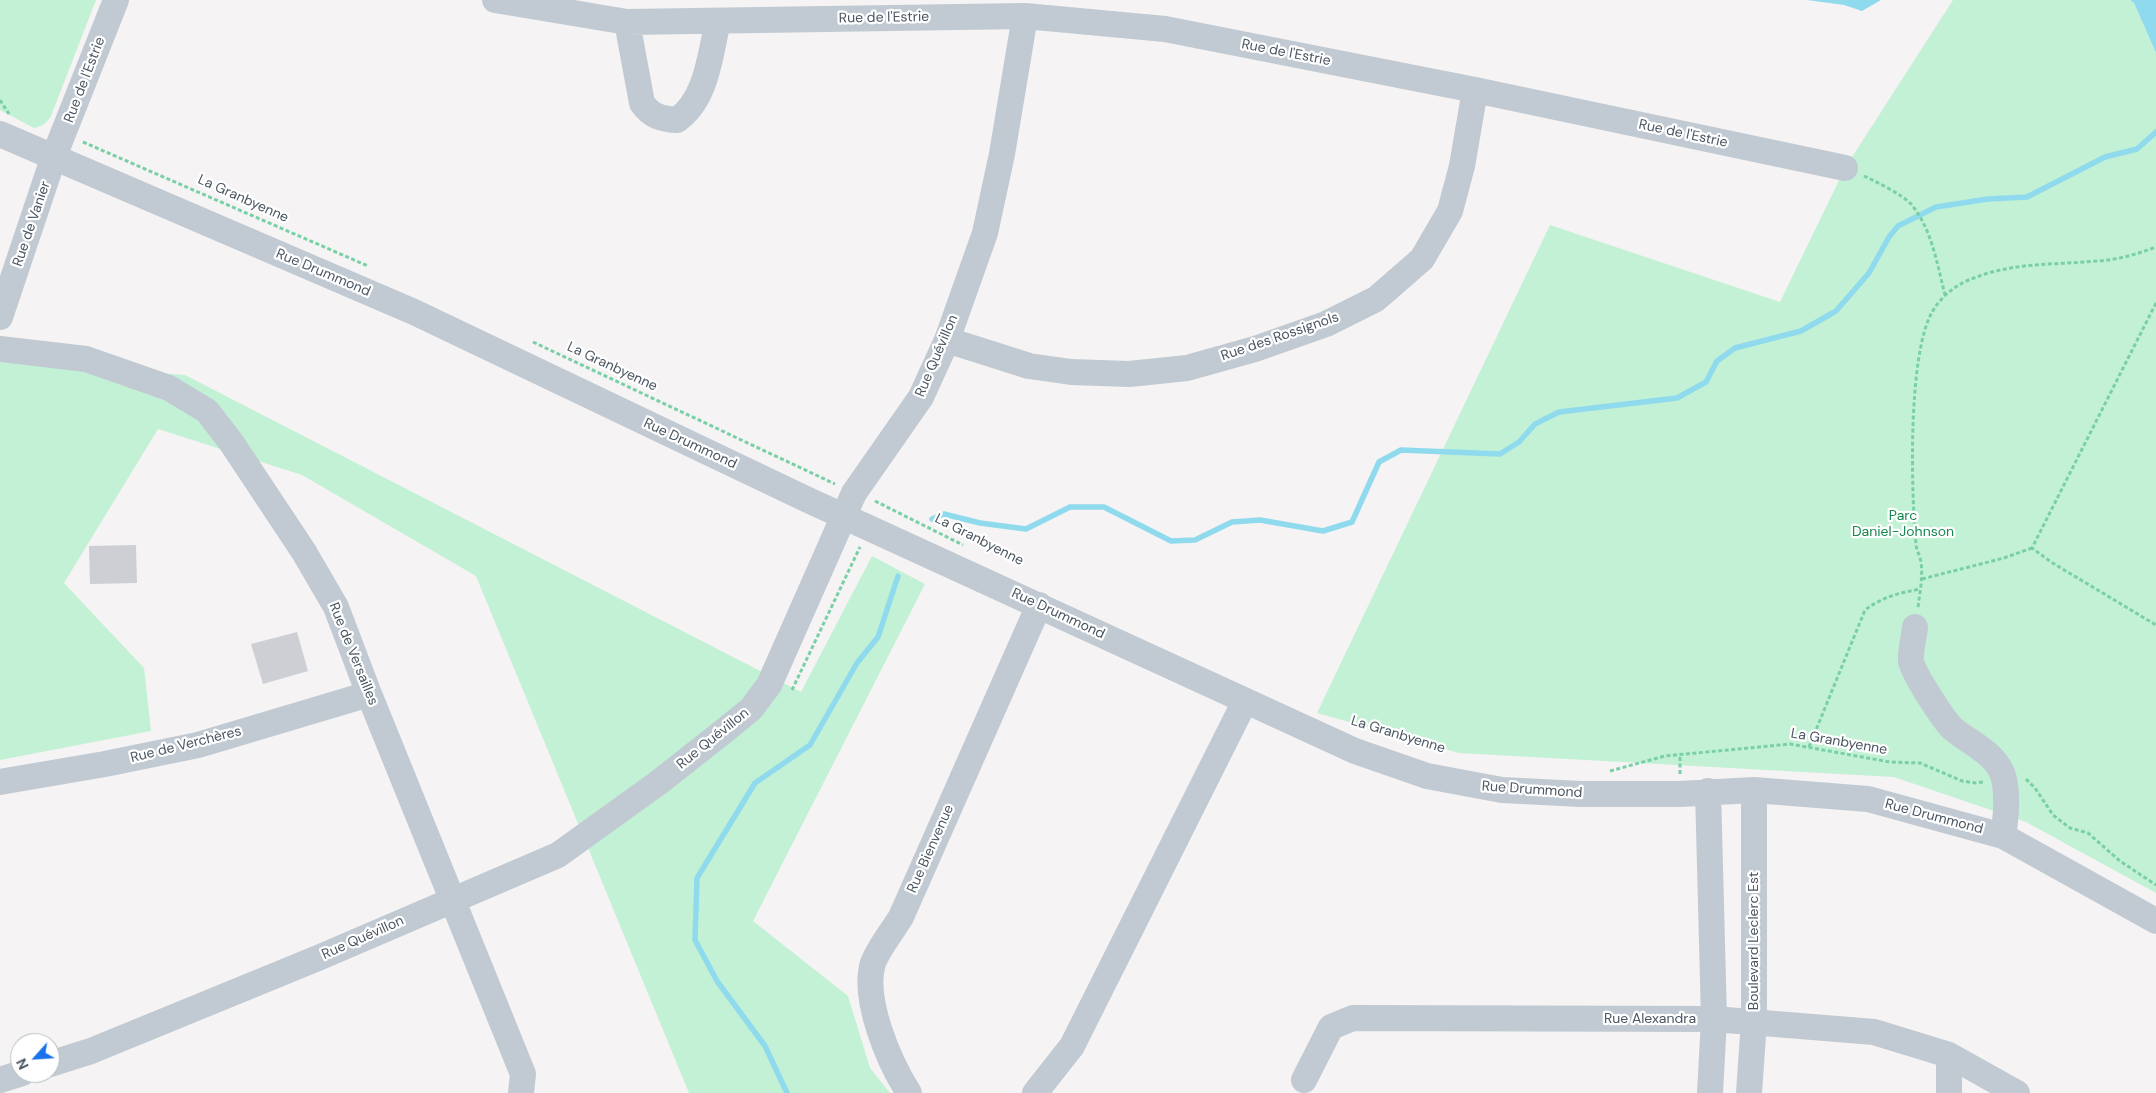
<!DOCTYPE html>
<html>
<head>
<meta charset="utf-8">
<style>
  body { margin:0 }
  #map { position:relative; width:2156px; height:1093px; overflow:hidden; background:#f5f3f3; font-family:"DM Sans",sans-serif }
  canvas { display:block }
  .north { position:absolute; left:10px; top:1033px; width:50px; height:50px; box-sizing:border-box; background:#fff; border:1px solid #b7bbc0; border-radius:50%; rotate:244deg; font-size:14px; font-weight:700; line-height:20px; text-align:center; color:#4a5661 }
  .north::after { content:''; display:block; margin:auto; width:18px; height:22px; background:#1a73e8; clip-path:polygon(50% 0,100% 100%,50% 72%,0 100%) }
</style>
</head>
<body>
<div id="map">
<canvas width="2156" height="1093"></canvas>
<div class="north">N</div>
</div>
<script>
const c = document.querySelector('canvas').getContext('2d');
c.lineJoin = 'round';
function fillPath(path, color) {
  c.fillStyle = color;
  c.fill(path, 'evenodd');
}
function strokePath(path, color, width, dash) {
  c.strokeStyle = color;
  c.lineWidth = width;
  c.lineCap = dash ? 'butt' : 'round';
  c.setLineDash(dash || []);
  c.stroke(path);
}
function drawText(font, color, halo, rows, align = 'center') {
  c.font = font + ' "DM Sans",sans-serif';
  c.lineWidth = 4.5;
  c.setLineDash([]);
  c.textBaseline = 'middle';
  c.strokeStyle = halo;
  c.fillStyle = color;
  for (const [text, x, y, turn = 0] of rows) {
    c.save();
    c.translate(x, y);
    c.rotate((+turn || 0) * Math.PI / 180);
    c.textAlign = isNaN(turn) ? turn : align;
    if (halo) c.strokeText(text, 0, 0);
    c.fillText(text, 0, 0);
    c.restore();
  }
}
const green = new Path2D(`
  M0 0H96L51 116C47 123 42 126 34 128L0 110Z
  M1953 0H2130L2134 3 2156 53V893L2026 822 1894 777 1459 753 1317 713 1550 225 1780 302 1845 168Z
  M0 361 185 375 801 692 872 556 925 584 753 921 848 996 870 1068 890 1093H689L476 576 302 475 158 429 64 583 144 668 151 731 0 760Z`);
const water = new Path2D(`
  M1807 0H1881L1862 11 1844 5Z
  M2130 0H2156V53L2134 3Z`);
const stream = new Path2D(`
  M932 519 944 514 980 523 1026 529 1070 507H1104L1171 541 1195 540 1232 522 1260 520 1323 531 1352 522 1379 462 1401 450 1500 454 1519 442 1535 424 1559 412 1677 398 1706 382 1717 361 1735 348 1801 331 1836 311 1869 273 1889 237 1898 226 1936 207 1988 199 2027 197 2105 157 2137 149 2156 132
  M787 1093 765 1046 717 981 695 940 697 878 755 783 810 745 857 663 878 637 898 576`);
const building = new Path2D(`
  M136 545 137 583 90 584 89 546Z
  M297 632 308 671 263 684 251 644Z`);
const path = new Path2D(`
  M0 100 9 114
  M83 142 368 266
  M1864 176C1875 181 1903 195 1911 204 1932 229 1937 264 1945 295
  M2156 303 2032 548 2051 562 2156 625
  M533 342 835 484
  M875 501 963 545
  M1922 579 2004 558 2032 548
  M1918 607C1920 592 1923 577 1921 562 1920 555 1916 550 1916 544 1911 491 1908 359 1931 314 1940 297 1956 284 1974 278 2014 262 2055 265 2097 261 2118 260 2137 254 2156 247
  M792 690 860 547
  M1809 747 1865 610C1882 597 1899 593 1920 589
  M1610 771 1665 756 1790 744 1890 762 1920 763 1962 781 1976 783 1983 782
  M1680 774V755
  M2026 779 2035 788 2053 815 2070 828 2088 833 2120 861 2156 885`);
const minor = new Path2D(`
  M495 0 627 22 1025 16 1165 29 1475 90 1845 168
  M627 22 642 103C651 116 661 119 677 120 707 99 710 55 718 21
  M0 134 414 312 808 500 1355 751 1427 776 1502 790 1581 794H1680L1754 790 1868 799 2003 836 2156 921
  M0 317 53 159 116 0
  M947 340 1029 366 1071 372 1129 374 1187 368 1255 349 1326 324 1376 299 1422 259 1450 211 1462 166 1475 90
  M0 349 86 359 169 388 207 411 231 442 304 552 336 607 369 694 523 1074 521 1093
  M1915 627C1914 638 1910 651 1911 661 1913 673 1944 721 1953 729 1971 744 1998 754 2004 779 2008 797 2006 818 2003 836
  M0 782 105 764 198 745 369 694
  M1708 791 1714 1019 1710 1093
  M1949 1055V1093
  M50 1064 91 1051 318 958 558 855 658 783 724 731 751 709 769 685 854 493 921 397 947 340 985 233 1002 154 1025 16
  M0 1080 22 1073
  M1304 1080 1331 1027 1353 1018 1714 1019 1874 1032 1949 1055 2017 1093
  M909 1093C889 1062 862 999 873 963 878 949 893 930 901 917L1039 605
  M1035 1093 1072 1046 1245 701
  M1749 1093 1754 1021V790`);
const streetNames = [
  ["Rue de l'Estrie",884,18,-1],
  ["Rue de l'Estrie",1286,53,11],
  ["Rue de l'Estrie",85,80,-69],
  ["Rue de l'Estrie",1683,134,12],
  ["La Granbyenne",243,199,24],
  ["Rue de Vanier",32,224,-71],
  ["Rue Drummond",323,273,23],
  ["Rue des Rossignols",1280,337,-19],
  ["Rue Quévillon",937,356,-67],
  ["La Granbyenne",612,367,25],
  ["Rue Drummond",690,444,25],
  ["La Granbyenne",979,540,27],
  ["Rue Drummond",1058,614,25],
  ["Rue de Versailles",353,654,68],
  ["La Granbyenne",1398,735,17],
  ["Rue Quévillon",713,739,-39],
  ["La Granbyenne",1839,742,10],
  ["Rue de Verchères",186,745,-14],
  ["Rue Drummond",1532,790,4],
  ["Rue Drummond",1934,817,15],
  ["Rue Bienvenue",931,849,-66],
  ["Rue Quévillon",363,938,-24],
  ["Boulevard Leclerc Est",1754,941,-90],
  ["Rue Alexandra",1650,1019]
];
const parkNames = [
  ["Parc",1903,516],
  ["Daniel-Johnson",1903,532]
];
fillPath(green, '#c3f1d5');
fillPath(water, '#90daee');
strokePath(stream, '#90daee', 5.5);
fillPath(building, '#cdcfd5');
strokePath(path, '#7ad0a6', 3, [4, 2.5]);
strokePath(minor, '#c1cad2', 26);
drawText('14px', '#4a5661', '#fff', streetNames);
drawText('14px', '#17864f', '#fff', parkNames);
</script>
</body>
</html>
